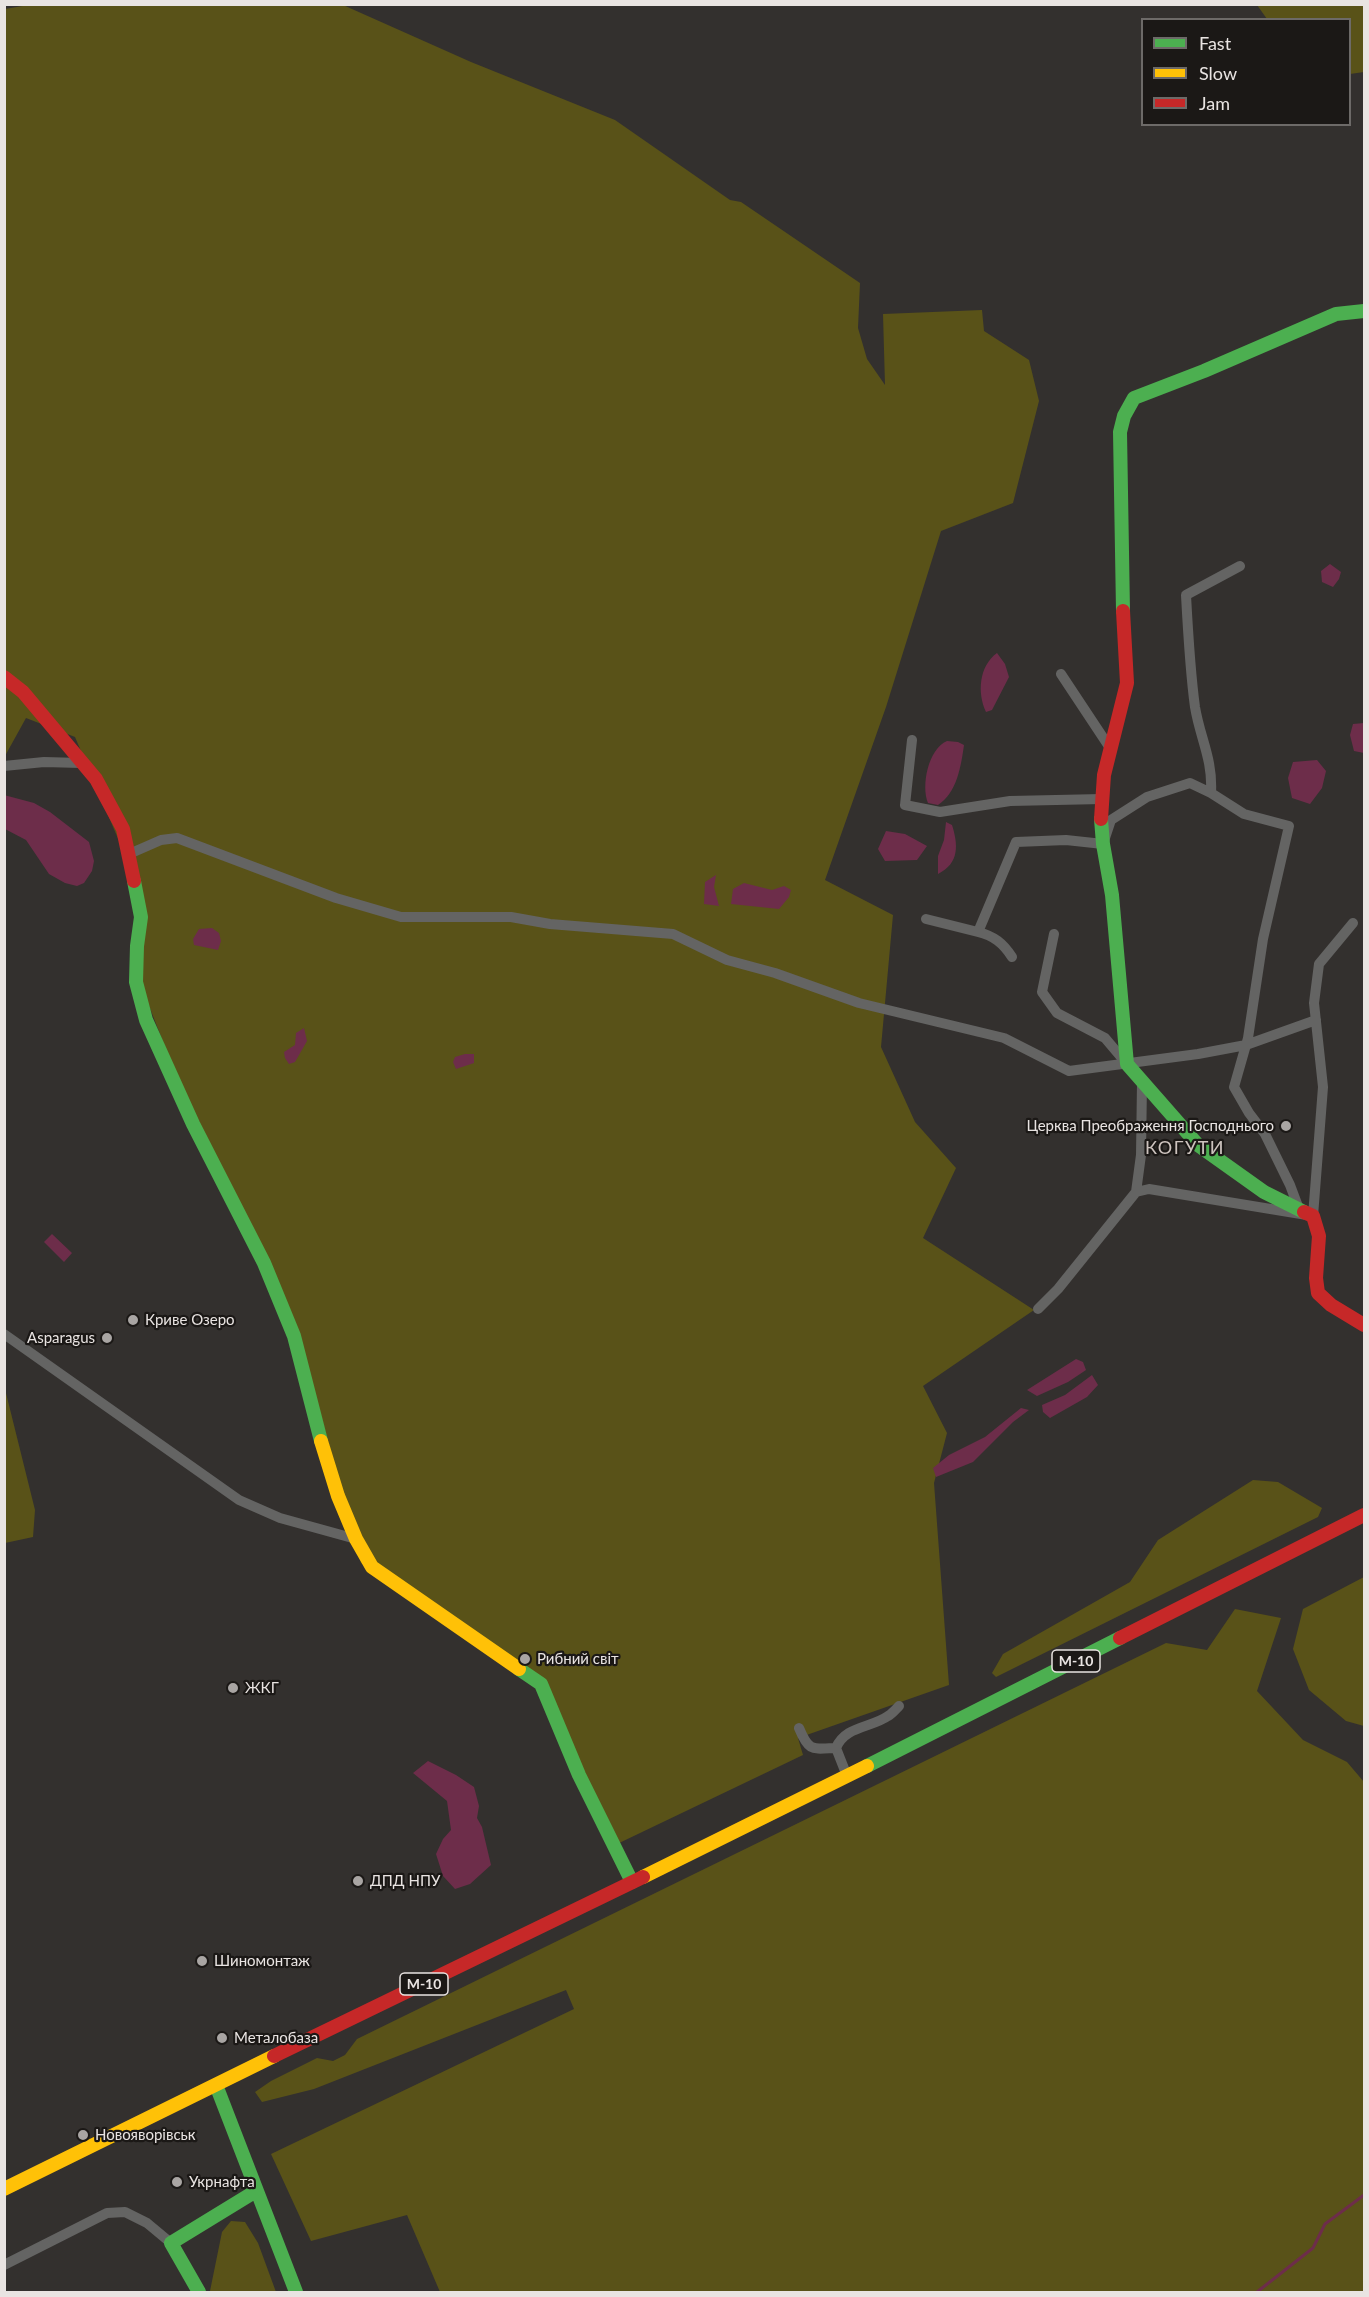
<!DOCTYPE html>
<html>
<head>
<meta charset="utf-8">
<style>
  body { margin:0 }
  #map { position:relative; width:1369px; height:2297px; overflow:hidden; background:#33302e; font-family:Lato,sans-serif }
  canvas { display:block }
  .frame { position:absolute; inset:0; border:6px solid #e9e4e2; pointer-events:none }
  .legend { position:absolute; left:1141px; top:18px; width:210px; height:108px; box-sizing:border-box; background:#1b1816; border:2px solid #6d6a68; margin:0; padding:8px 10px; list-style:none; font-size:18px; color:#e9e4e2 }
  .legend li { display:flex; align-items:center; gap:12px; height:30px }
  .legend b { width:30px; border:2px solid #6d6a68 }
</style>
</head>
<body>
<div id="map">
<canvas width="1369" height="2297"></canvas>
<div class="frame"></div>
<ul class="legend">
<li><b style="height:8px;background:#4caf50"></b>Fast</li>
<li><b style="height:8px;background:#ffc107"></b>Slow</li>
<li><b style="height:8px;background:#c62828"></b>Jam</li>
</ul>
</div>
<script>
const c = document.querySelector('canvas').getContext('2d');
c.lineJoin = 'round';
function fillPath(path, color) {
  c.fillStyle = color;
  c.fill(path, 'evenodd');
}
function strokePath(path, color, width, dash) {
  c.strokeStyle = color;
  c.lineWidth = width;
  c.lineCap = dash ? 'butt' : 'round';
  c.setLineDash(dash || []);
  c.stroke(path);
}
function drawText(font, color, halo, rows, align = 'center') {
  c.font = font + ' Lato,sans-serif';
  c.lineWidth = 4.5;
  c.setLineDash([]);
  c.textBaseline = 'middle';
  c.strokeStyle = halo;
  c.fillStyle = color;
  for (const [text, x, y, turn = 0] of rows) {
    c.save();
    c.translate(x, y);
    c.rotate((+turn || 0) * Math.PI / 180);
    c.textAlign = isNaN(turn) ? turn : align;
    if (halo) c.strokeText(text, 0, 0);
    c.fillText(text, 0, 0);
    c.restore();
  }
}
const green = new Path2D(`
  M34 4 343 5 471 62 615 120 730 200 741 202 860 283 858 328 867 359 885 385 883 314 982 310 984 331 1029 360 1039 401 1013 503 941 531 886 707 825 880 893 915 881 1047 915 1122 956 1168 923 1238 1034 1310 923 1386 947 1433 934 1483 949 1685 798 1738 803 1755 615 1845 537 1675 361 1563 313 1386 171 1062 144 993 130 867 75 737 26 718 5 756V9Z
  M1257 5H1364V72L1350 74V20L1267 19Z
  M4 1385 35 1510 33 1537 5 1543Z
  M1253 1480 1278 1482 1322 1508 1318 1517 996 1677 992 1673 1003 1654 1130 1582 1158 1540Z
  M1364 1577V1726L1346 1721 1309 1690 1293 1649 1303 1609Z
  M1235 1609 1281 1618 1257 1691 1303 1740 1347 1762 1364 1782V2292H440L407 2215 311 2241 271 2154 574 2009 566 1990 314 2089 262 2102 255 2092 271 2081 317 2058 333 2061 345 2055 357 2039 1166 1643 1207 1650Z
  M231 2221 245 2222 258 2243 276 2292H211L210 2291 222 2232Z`);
const water = new Path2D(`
  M1330 564 1341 572 1339 579 1333 587 1322 582 1321 571Z
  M997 653 1005 664 1009 677 992 710 986 712C977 693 979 666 997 653Z
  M1364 723V753L1354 751 1350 735 1353 724Z
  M947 741 958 742 964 745C961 766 957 793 938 805L928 803C921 786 928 749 947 741Z
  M1317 760 1326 771 1322 788 1310 804 1292 798 1288 778 1293 762Z
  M4 795 34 803 50 812 89 842 94 861 92 871 84 883 77 886 65 883 49 874 26 840 5 829Z
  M946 822 952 825C958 844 960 863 938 874V856L944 840Z
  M886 831 905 834 927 846 917 860 885 861 878 849Z
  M716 875 714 887 719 906 704 904 705 882Z
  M744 883 772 890 784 886 791 890 789 897 779 909 731 904 733 889Z
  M212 928 219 933 221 941 218 950 194 945 193 939 199 929Z
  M304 1028 307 1041 295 1062 289 1064 285 1058 284 1052 295 1045 296 1033Z
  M465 1054H474V1063L456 1069 453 1062 455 1057Z
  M52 1234 72 1253 64 1262 44 1242Z
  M1076 1359 1083 1362 1086 1370 1068 1382 1037 1396 1027 1390Z
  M1092 1375 1098 1385 1087 1397 1050 1418 1043 1412 1042 1405 1065 1395Z
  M1021 1408 1029 1410 1013 1422 973 1462 936 1477 933 1468 949 1455 985 1437Z
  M428 1761 456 1775 474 1787 479 1806 477 1818 482 1827 491 1865 470 1884 455 1889 443 1876 436 1854 443 1839 451 1830 447 1801 413 1773Z`);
const stream = new Path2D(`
  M1257 2292 1313 2248 1325 2224 1364 2195`);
const street = new Path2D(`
  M1240 566 1186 595C1188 632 1190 670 1195 707 1200 738 1213 759 1211 793L1244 814 1289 826 1263 939 1248 1038 1234 1087 1249 1113 1265 1134 1290 1185 1299 1209
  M1061 674 1110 748
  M912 740 905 805 940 812 1010 801 1102 799
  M4 766 44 762 81 763
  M129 854 161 840 177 838 336 898 401 917H511L550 924 673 934 727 960 775 973 859 1003 1004 1038 1069 1071 1198 1054 1246 1045 1316 1020
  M926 919 978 932 1016 842 1066 840 1103 844 1111 820 1147 797 1190 783 1211 793
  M978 932C994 936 1003 943 1012 957
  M1054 934 1042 992 1057 1013 1105 1038 1127 1064
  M1136 1192 1141 1155 1142 1082
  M1038 1309 1058 1289 1136 1192 1149 1189 1313 1216 1323 1087 1314 1003 1319 964 1353 923
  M4 1334 239 1500 280 1518 356 1539
  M799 1728C809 1752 812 1749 836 1748L847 1776
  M836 1748C845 1726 871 1728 888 1716 892 1714 896 1709 899 1706
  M4 2265 107 2213 125 2212 147 2223 171 2243`);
const fast = new Path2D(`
  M1123 611 1120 432 1124 416 1134 398 1204 371 1336 314 1364 311
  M1101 819 1103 844 1112 895 1127 1064 1198 1145 1264 1192 1304 1212
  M134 881 141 917 137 946 136 982 146 1020 193 1124 264 1263 294 1336 321 1441
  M519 1669 541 1684 579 1775 632 1882
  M867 1766 1120 1638
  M216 2085 296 2292
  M199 2292 171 2243 256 2191`);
const slow = new Path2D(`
  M321 1441 338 1496 356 1539 372 1567 519 1669
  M643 1877 867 1766
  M4 2189 274 2056`);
const jam = new Path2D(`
  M4 677 23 692 96 779 123 829 134 881
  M1101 819 1104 775 1127 683 1123 611
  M1304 1212 1313 1216 1319 1236 1316 1278 1318 1293 1331 1305 1364 1325
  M1120 1638 1364 1515
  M274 2056 643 1877`);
const markers = [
  [1286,1126,6,"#a9a5a3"],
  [133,1320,6,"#a9a5a3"],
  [107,1338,6,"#a9a5a3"],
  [525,1659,6,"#a9a5a3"],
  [233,1688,6,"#a9a5a3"],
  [358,1881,6,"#a9a5a3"],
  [202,1961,6,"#a9a5a3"],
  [222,2038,6,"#a9a5a3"],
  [83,2135,6,"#a9a5a3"],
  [177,2182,6,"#a9a5a3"]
];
const shields = [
  [1076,1661,48],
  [424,1984,48]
];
const shieldNames = [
  ["М-10",1076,1661],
  ["М-10",424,1984]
];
const poiNames = [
  ["Церква Преображення Господнього",1274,1126,"right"],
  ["Криве Озеро",145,1320],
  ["Asparagus",95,1338,"right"],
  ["Рибний світ",537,1659],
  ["ЖКГ",245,1688],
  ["ДПД НПУ",370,1881],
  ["Шиномонтаж",214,1961],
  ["Металобаза",234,2038],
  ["Новояворівськ",95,2135],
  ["Укрнафта",189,2182]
];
const quarterNames = [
  ["КОГУТИ",1185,1148]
];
fillPath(green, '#595218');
fillPath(water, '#6d2d4a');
strokePath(stream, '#6d2d4a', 3);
strokePath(street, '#646463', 10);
strokePath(fast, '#4caf50', 14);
strokePath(slow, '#ffc107', 14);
strokePath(jam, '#c62828', 14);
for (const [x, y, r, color] of markers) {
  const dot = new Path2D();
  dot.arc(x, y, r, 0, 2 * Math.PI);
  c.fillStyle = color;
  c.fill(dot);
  strokePath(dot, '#1b1816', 2);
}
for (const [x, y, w] of shields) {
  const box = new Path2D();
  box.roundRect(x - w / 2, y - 11, w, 22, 4.5);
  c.fillStyle = '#1b1816';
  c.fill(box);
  strokePath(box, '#e9e4e2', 1.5);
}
drawText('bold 14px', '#e9e4e2', null, shieldNames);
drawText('15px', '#e9e4e2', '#1b1816', poiNames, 'left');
c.letterSpacing = '1.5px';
drawText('18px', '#cdc3be', '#1b1816', quarterNames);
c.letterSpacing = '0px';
</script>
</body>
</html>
